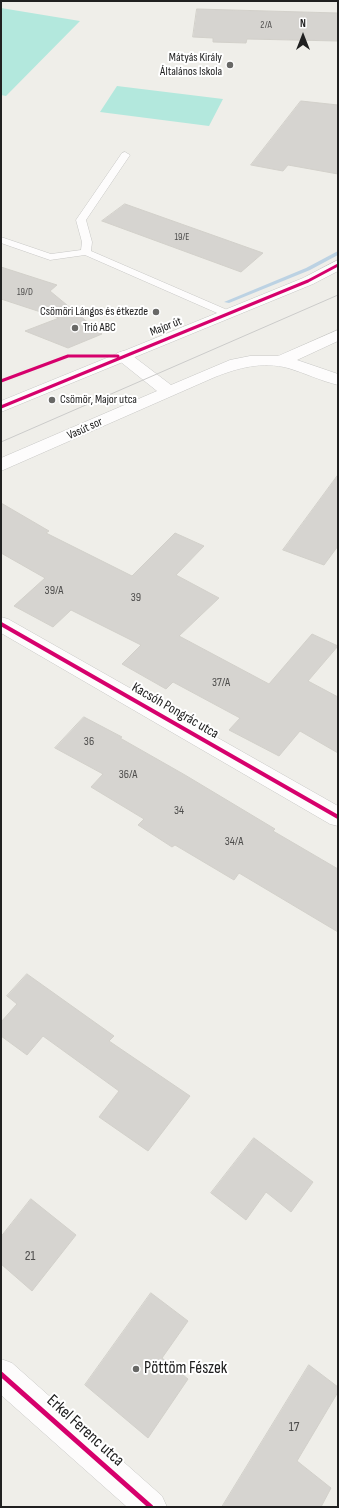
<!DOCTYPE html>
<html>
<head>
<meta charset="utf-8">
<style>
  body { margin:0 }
  #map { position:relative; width:339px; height:1508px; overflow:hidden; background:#efeee9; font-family:"Sofia Sans Condensed",sans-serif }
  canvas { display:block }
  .frame { position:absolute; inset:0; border:2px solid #202020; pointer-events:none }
  .north { position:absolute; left:283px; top:16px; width:40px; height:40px; -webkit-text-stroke:3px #fff; paint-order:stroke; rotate:0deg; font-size:11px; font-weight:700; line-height:16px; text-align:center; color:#202020 }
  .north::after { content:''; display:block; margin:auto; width:14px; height:18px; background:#202020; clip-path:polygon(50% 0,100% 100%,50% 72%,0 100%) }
</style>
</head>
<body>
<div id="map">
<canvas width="339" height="1508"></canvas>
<div class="frame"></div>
<div class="north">N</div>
</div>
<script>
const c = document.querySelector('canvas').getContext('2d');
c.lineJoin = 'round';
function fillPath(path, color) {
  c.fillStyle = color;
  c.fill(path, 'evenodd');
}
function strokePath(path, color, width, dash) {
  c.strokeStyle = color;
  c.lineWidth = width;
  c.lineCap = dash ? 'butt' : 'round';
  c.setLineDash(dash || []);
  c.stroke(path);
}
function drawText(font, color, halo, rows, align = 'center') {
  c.font = font + ' "Sofia Sans Condensed",sans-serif';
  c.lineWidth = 4;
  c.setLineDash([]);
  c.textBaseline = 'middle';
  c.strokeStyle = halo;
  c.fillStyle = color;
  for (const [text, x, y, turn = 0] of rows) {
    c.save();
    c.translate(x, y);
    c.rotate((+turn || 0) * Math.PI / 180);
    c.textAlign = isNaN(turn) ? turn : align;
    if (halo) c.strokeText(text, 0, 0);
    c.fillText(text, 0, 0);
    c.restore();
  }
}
const pitch = new Path2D(`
  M1 8 80 21 6 96 1 95Z
  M117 86 223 99 209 126 100 112Z`);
const stream = new Path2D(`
  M338 251V255L310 270 229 303 224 302 306 268Z`);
const building = new Path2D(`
  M197 9 338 13V41L247 39 246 43 213 42V38L193 37Z
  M301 101 338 105V174L288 165 283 171 251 165Z
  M125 204 263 253 241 272 102 221Z
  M1 267 57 285 50 291 102 334 68 348 25 331 59 318 1 299Z
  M338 475V546L324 565 283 550Z
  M1 503 49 531 46 533 132 576 175 533 204 546 176 575 219 598 179 636 269 684 312 634 338 646 308 681 338 697V753L300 731 279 756 229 730 240 718 173 682 166 689 122 664 141 645 71 610 53 627 14 606 45 578 1 553Z
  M84 717 122 737 120 738 185 775 275 829 273 831 338 869V932L239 873 234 880 175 845 172 847 138 825 144 819 91 787 103 774 55 748Z
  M27 974 114 1036 109 1041 190 1096 148 1151 99 1117 119 1091 43 1036 27 1055 1 1036V1022L17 1004 7 996Z
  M254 1138 313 1182 291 1212 266 1192 246 1220 211 1193Z
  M31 1199 76 1235 32 1291 1 1264V1237Z
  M151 1293 188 1321 162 1358 188 1379 148 1438 85 1385Z
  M309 1365 338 1387V1392L297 1461 331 1488 321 1507H222Z`);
const service = new Path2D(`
  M125 152 130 155 86 220 92 242 91 251 232 312 233 314 232 316H224L85 255 50 260 1 243V237L51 254 81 250 82 242 76 220 122 153Z`);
const minor = new Path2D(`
  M338 330V341L297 360 338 374V385C321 381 305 373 288 368 262 361 238 368 215 377L1 471V458L157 391 117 359 115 356 117 353 123 351 129 353 171 385 230 360 250 356H278Z
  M1 617 8 619 338 806V826L330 824 1 633Z
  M1 1359 12 1363 162 1496 167 1507H127L1 1395Z`);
const tertiary = new Path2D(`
  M338 260V271L313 284 1 412V401L303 278Z`);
const tram = new Path2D(`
  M1 442 338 295`);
const cyclewayFar2 = new Path2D(`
  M1 381 68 356H118
  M1 407 308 281 338 265`);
const cyclewayFar1 = new Path2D(`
  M1 624 338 817`);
const cycleway = new Path2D(`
  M1 1374 151 1507`);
const markers = [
  [230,65,4,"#686866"],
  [156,312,4,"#686866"],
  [75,328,4,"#686866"],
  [52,400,4,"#686866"],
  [136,1369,4,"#686866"]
];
const farNumbernames = [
  ["2/A",266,25],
  ["19/E",182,237],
  ["19/D",25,292]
];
const farPoinames = [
  ["Mátyás Király",222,58],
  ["Általános Iskola",222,72],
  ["Csömöri Lángos és étkezde",148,312],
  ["Trió ABC",83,328,"left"],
  ["Csömör, Major utca",60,400,"left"]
];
const farStreetnames = [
  ["Major út",166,327,-21],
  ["Vasút sor",85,429,-24]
];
const numberNames = [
  ["39/A",54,591],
  ["39",136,598],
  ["37/A",221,683],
  ["36",89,742],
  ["36/A",128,775],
  ["34",179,811],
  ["34/A",234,842]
];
const streetNames = [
  ["Kacsóh Pongrác utca",175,711,30]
];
const nearNumbernames = [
  ["21",30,1256],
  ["17",294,1427]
];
const nearPoinames = [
  ["Pöttöm Fészek",144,1369]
];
const nearStreetnames = [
  ["Erkel Ferenc utca",85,1431,42]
];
fillPath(pitch, '#b3e8dd');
fillPath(stream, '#bcd2e3');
fillPath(building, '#d6d4d0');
strokePath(building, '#d2d0ca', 1);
strokePath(service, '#c7c7c5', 1);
strokePath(minor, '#c7c7c5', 1);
strokePath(tertiary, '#c7c7c5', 1);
fillPath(service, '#fdfcfc');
fillPath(minor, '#fdfcfc');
fillPath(tertiary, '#fdfcfc');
strokePath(tram, '#cbcbca', 1);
strokePath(cyclewayFar2, '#d6006c', 3);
strokePath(cyclewayFar1, '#d6006c', 4);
strokePath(cycleway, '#d6006c', 5);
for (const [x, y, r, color] of markers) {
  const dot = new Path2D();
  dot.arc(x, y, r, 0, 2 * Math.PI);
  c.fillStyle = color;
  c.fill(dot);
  strokePath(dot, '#fff', 1.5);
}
drawText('10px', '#4e4d4c', null, farNumbernames);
drawText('12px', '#202020', '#fff', farPoinames, 'right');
drawText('12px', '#202020', '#fff', farStreetnames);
drawText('12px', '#4e4d4c', null, numberNames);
drawText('14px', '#202020', '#fff', streetNames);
drawText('14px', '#4e4d4c', null, nearNumbernames);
drawText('17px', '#202020', '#fff', nearPoinames, 'left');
drawText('17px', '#202020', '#fff', nearStreetnames);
</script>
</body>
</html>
